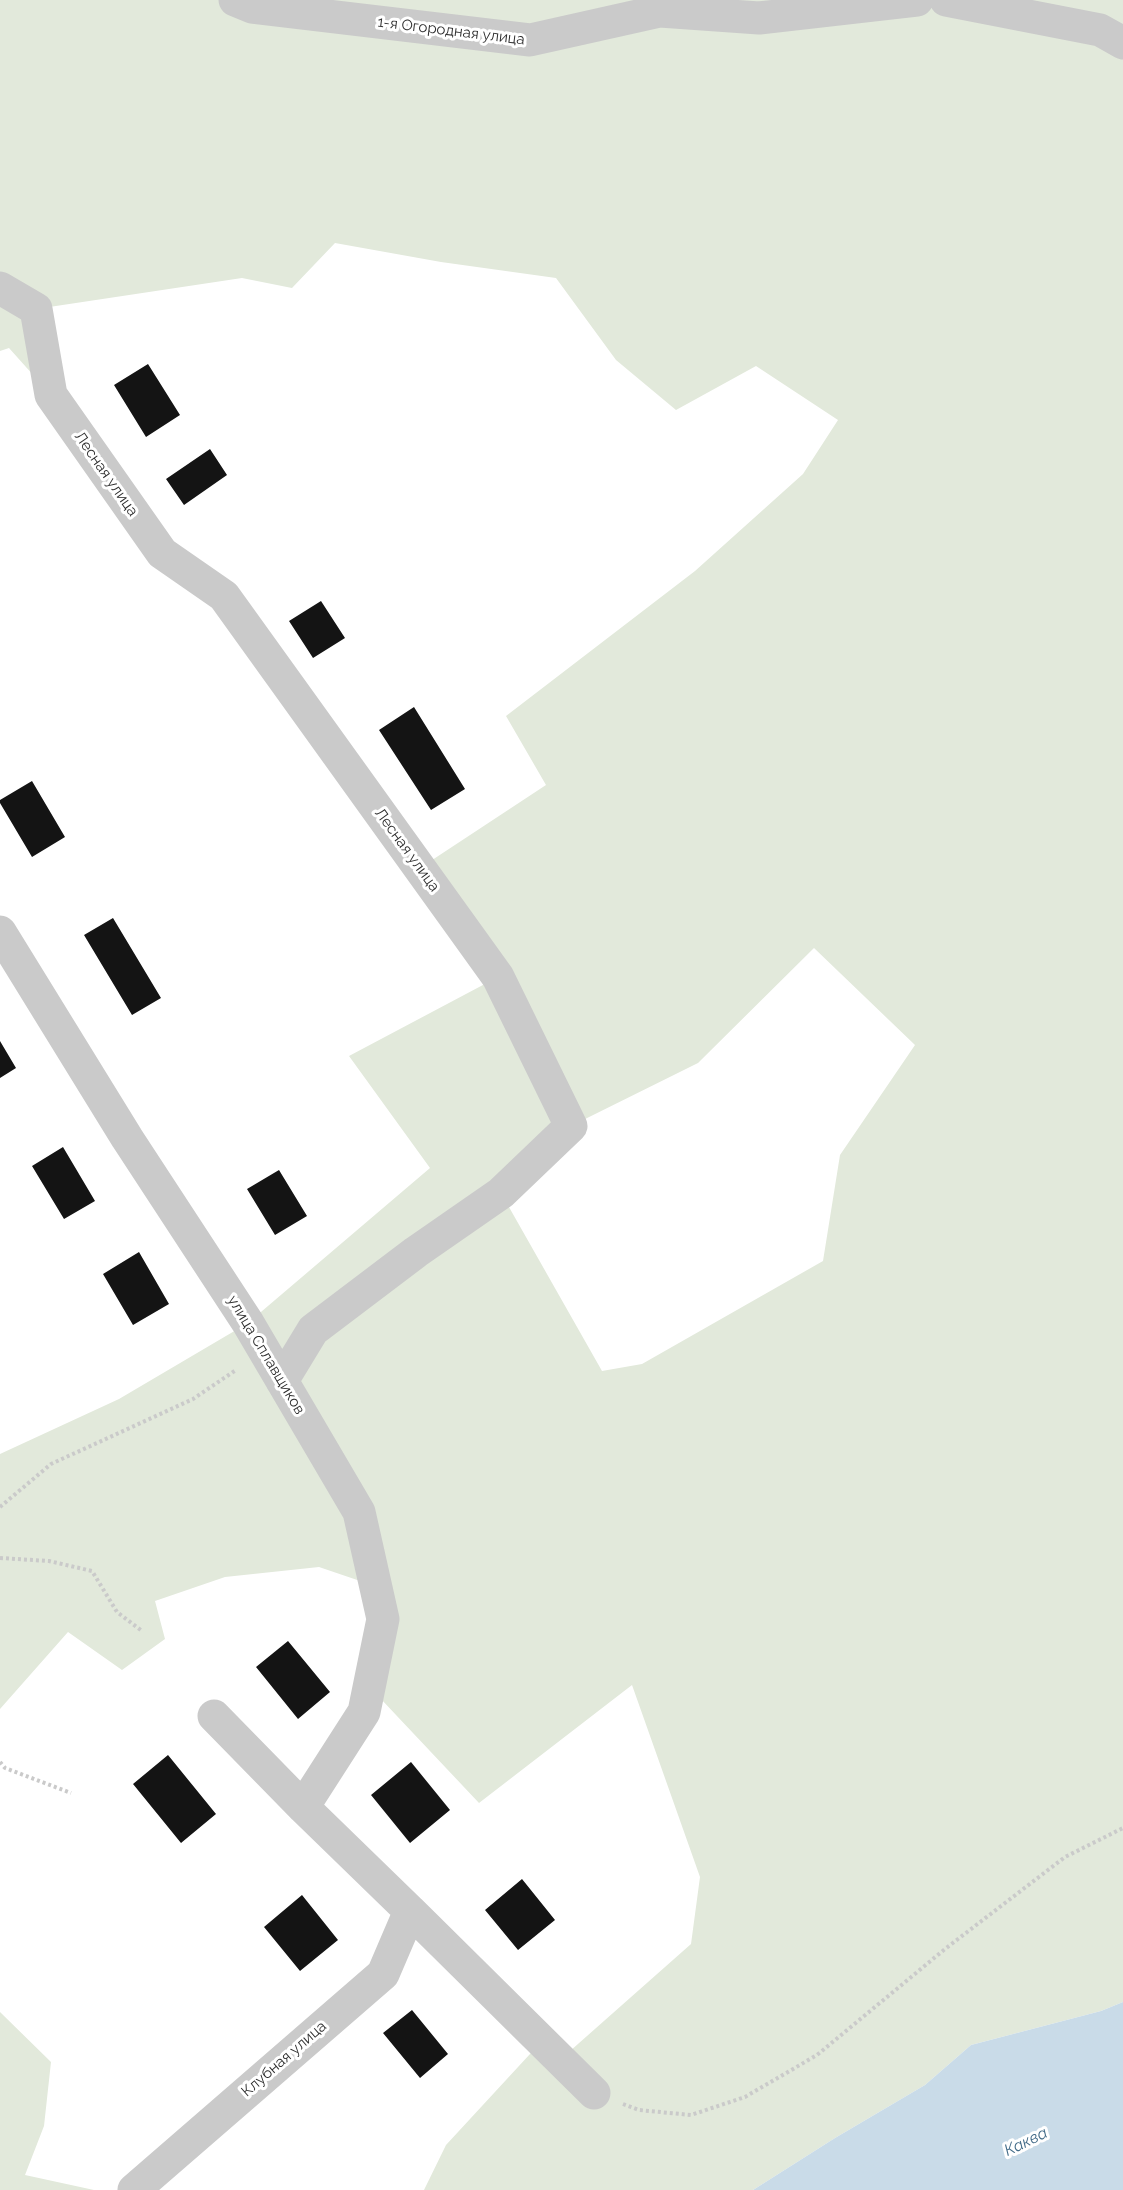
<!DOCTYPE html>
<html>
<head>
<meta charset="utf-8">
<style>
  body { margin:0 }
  canvas { display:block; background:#fff }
</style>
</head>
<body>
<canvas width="1123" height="2190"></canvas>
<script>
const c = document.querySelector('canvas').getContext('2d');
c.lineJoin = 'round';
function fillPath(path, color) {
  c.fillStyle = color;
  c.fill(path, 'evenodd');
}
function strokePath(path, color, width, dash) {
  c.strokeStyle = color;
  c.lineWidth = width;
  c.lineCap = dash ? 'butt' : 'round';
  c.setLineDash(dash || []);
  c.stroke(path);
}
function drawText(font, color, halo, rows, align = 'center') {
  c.font = font + ' Raleway,sans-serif';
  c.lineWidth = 6;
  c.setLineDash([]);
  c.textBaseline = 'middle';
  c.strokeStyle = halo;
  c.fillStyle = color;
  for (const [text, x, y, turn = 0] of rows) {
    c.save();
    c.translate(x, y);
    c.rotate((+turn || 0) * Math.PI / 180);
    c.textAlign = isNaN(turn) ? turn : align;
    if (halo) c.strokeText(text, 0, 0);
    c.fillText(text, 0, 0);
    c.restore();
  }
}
const green = new Path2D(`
  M0 0H1123V2002L1101 2011 971 2045 925 2085 835 2138 753 2190H424L446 2145 542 2041 561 2059 691 1944 700 1877 632 1685 479 1803 380 1698 369 1584 319 1567 225 1577 155 1601 165 1639 122 1670 68 1632 0 1709V1454L119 1399 248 1323 430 1168 349 1056 498 977 420 868 546 785 506 716 695 571 803 474 838 420 756 366 676 410 616 360 556 278 441 262 335 243 292 288 242 278 36 309 51 395 9 348 0 351ZM814 948 915 1045 840 1155 823 1261 642 1364 602 1371 501 1193 571 1126 698 1063Z
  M0 2012 51 2062 44 2126 25 2175 94 2190H0Z`);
const water = new Path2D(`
  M1123 2002V2190H753L835 2138 925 2085 971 2045 1101 2011Z`);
const building = new Path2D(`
  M148 364 180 415 146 437 114 385Z
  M210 449 227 475 184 505 166 479Z
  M321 601 345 638 313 658 289 621Z
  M414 707 465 789 431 810 379 730Z
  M32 781 65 837 32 857 0 803V800Z
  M113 918 161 998 132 1015 84 935Z
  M0 1041 16 1068 0 1078Z
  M63 1147 95 1201 64 1219 32 1166Z
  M279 1170 307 1216 275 1235 247 1189Z
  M139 1252 169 1304 133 1325 103 1274Z
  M288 1641 330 1692 298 1719 256 1667Z
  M168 1755 216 1814 181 1843 133 1784Z
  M411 1762 450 1810 410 1843 371 1795Z
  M522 1879 555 1920 518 1950 485 1910Z
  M302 1895 338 1940 300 1971 264 1927Z
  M412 2010 448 2054 420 2078 383 2033Z`);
const path = new Path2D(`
  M0 1507 51 1464 193 1399 236 1370
  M0 1558 49 1561 92 1571 117 1612 142 1631
  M0 1762 5 1768 71 1793
  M623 2104 639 2110 691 2115 745 2097 817 2055 945 1949 1065 1857 1123 1828`);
const street = new Path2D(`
  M235 0 252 7 530 40 660 11 759 18 917 0
  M946 0 1100 30 1123 43
  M0 288 36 309 51 395 162 553 224 596 498 977 571 1126 501 1193 416 1252 313 1330 282 1381
  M0 932 127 1138 248 1323 359 1512 383 1619 364 1712 303 1807
  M410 1911 594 2093
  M134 2190 383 1974 410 1911 303 1807 214 1716`);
const streetNames = [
  ["1-я Огородная улица",451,31,7],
  ["Лесная улица",106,474,55],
  ["Лесная улица",407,850,54],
  ["улица Сплавщиков",266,1355,59],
  ["Клубная улица",284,2059,-41]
];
const waterNames = [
  ["Каква",1026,2142,-26]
];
fillPath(green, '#e2e9db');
fillPath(water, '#c9dbe8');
fillPath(building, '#141414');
strokePath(path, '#cacaca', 4, [3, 3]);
strokePath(street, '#cacaca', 33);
drawText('15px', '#2d2d2d', '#fff', streetNames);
drawText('italic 16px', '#426b88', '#fff', waterNames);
</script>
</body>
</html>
